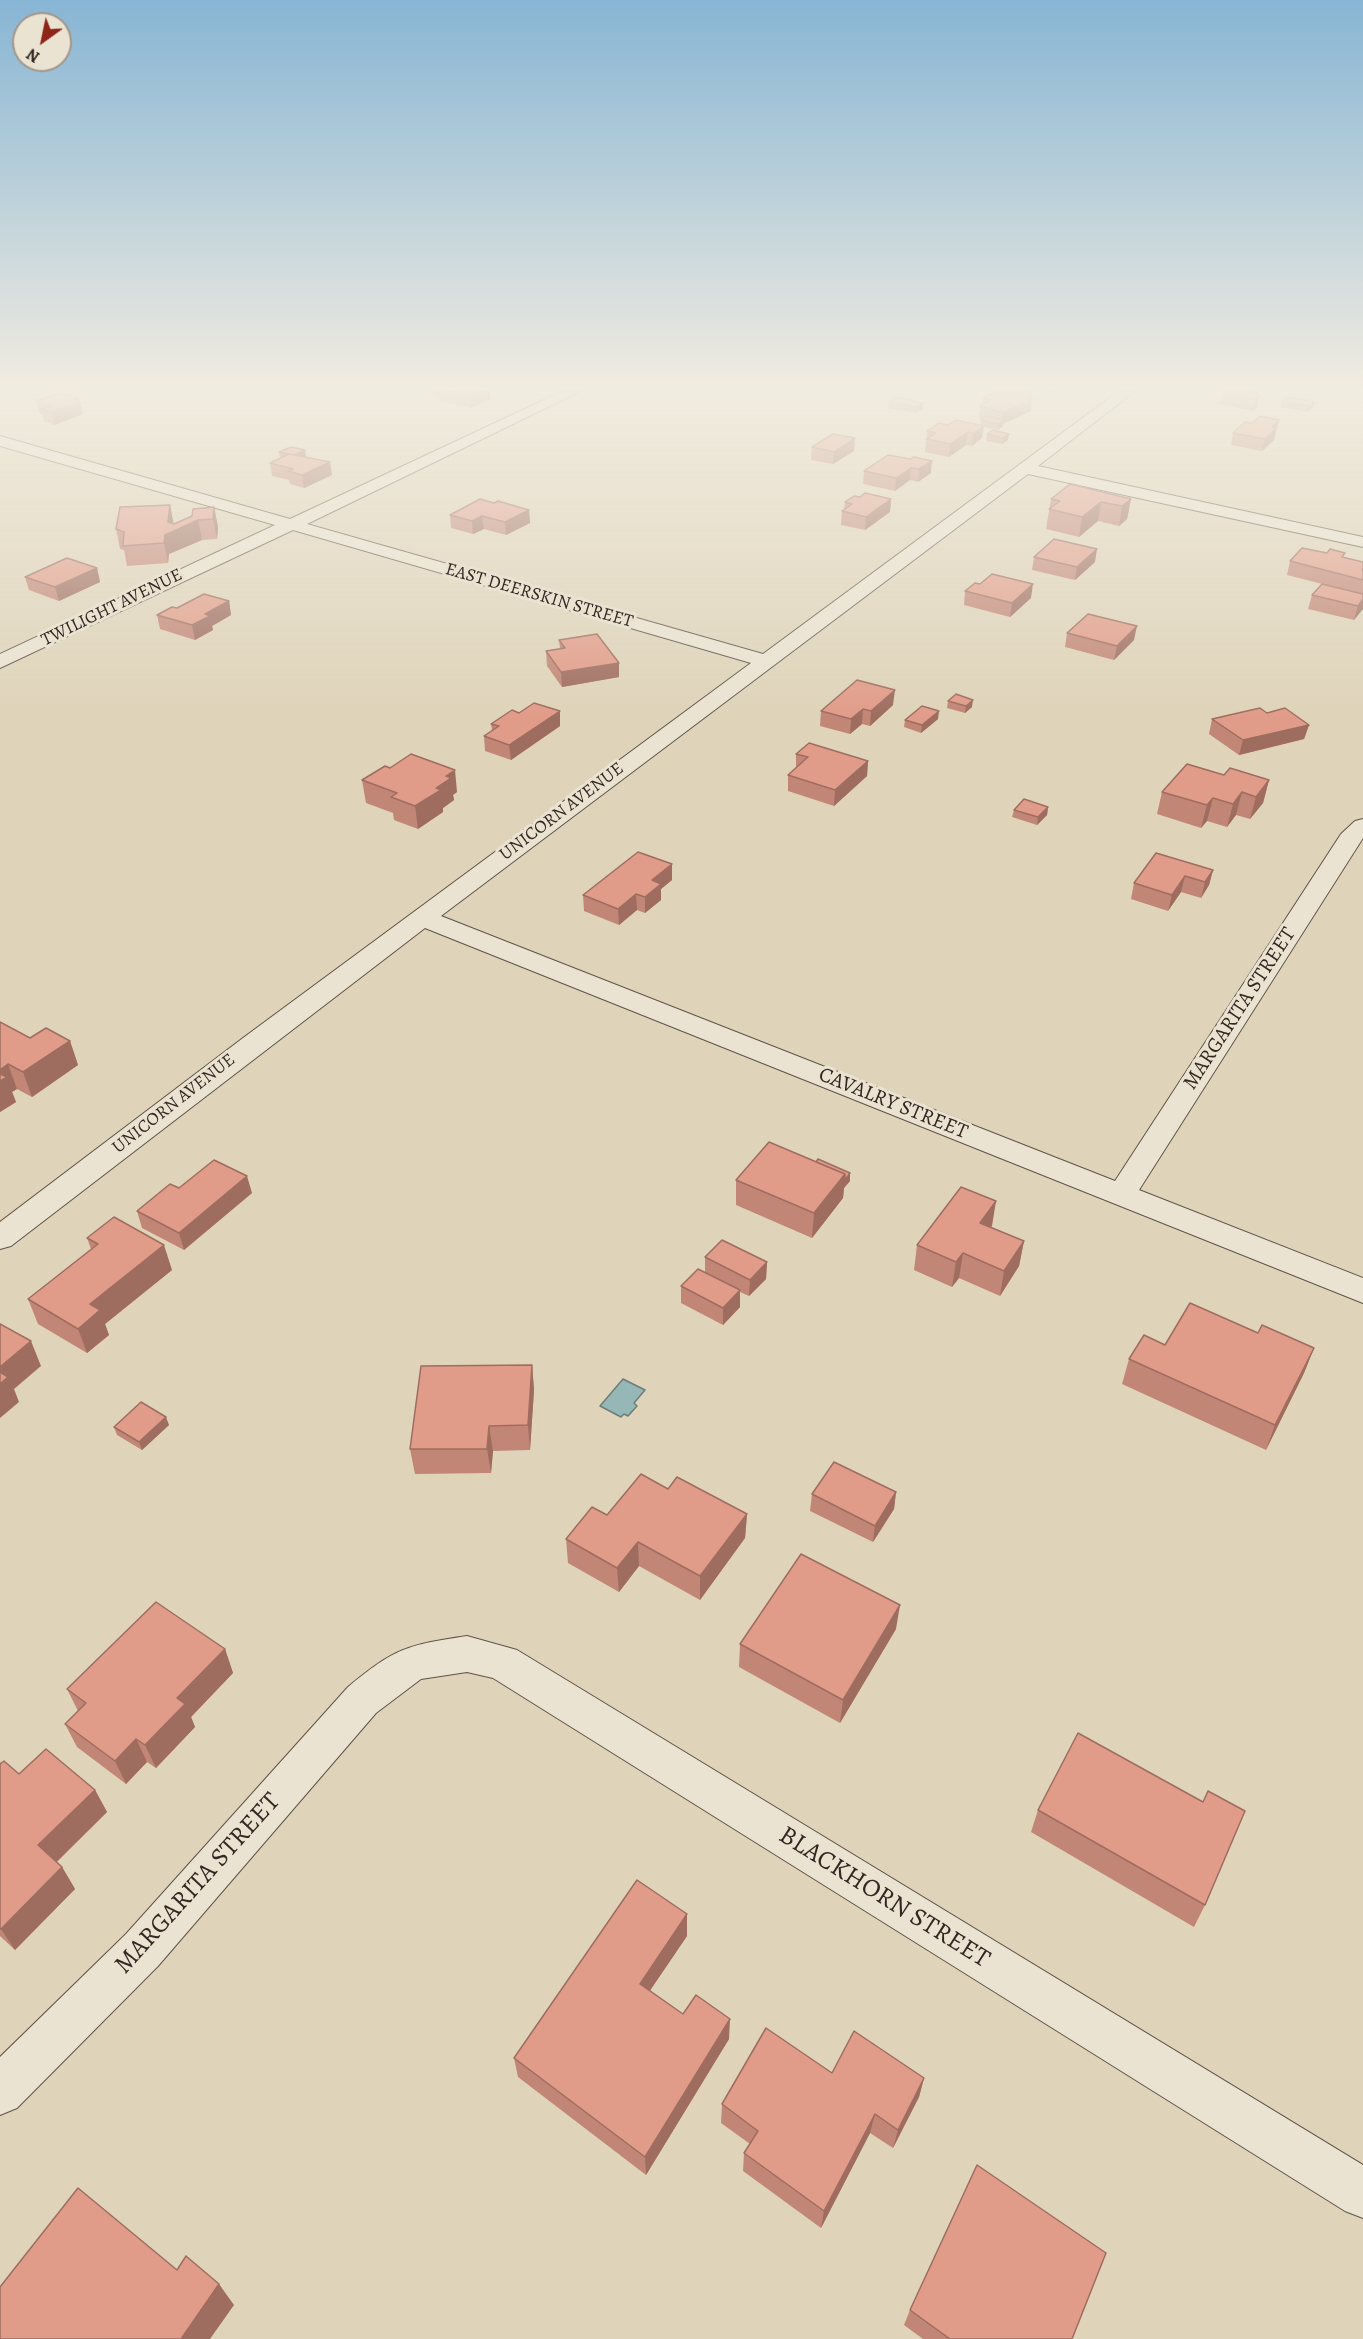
<!DOCTYPE html>
<html>
<head>
<meta charset="utf-8">
<style>
  body { margin:0 }
  #map { position:relative; width:1363px; height:2339px; overflow:hidden; background:#dfd4ba; font-family:Alegreya,serif }
  canvas { display:block }
  .north { position:absolute; left:12px; top:12px; width:60px; height:60px; box-sizing:border-box; background:#eae3d2; border:2px solid #a2978b; border-radius:50%; rotate:213deg; font-size:16px; font-weight:700; line-height:24px; text-align:center; color:#352621 }
  .north::after { content:''; display:block; margin:auto; width:21px; height:27px; background:#8f2418; clip-path:polygon(50% 0,100% 100%,50% 72%,0 100%) }
</style>
</head>
<body>
<div id="map">
<canvas width="1363" height="2339"></canvas>
<div class="north">N</div>
</div>
<script>
const c = document.querySelector('canvas').getContext('2d');
c.lineJoin = 'round';
function fillPath(path, color) {
  c.fillStyle = color;
  c.fill(path, 'evenodd');
}
function strokePath(path, color, width, dash) {
  c.strokeStyle = color;
  c.lineWidth = width;
  c.lineCap = dash ? 'butt' : 'round';
  c.setLineDash(dash || []);
  c.stroke(path);
}
function drawText(font, color, halo, rows, align = 'center') {
  c.font = font + ' Alegreya,serif';
  c.lineWidth = 6;
  c.setLineDash([]);
  c.textBaseline = 'middle';
  c.strokeStyle = halo;
  c.fillStyle = color;
  for (const [text, x, y, turn = 0] of rows) {
    c.save();
    c.translate(x, y);
    c.rotate((+turn || 0) * Math.PI / 180);
    c.textAlign = isNaN(turn) ? turn : align;
    if (halo) c.strokeText(text, 0, 0);
    c.fillText(text, 0, 0);
    c.restore();
  }
}
const water = new Path2D(`
  M623 1379 645 1390 634 1403 637 1406 628 1416 624 1414 621 1417 600 1406Z`);
const street = new Path2D(`
  M563 391H581L307 524 763 654 1119 391H1135L1038 466 1363 537V547L1028 474 441 916 1115 1181 1341 834 1355 821 1363 819V838L1139 1190 1363 1278V1303L425 928 11 1246 0 1249V1222L243 1038 751 663 293 530 0 668V654L275 525 0 446V436L290 519Z
  M467 1636 517 1650 1363 2165V2218L1345 2211 493 1678 467 1672 421 1679 376 1713 158 1966 17 2108 0 2115V2057L126 1934 348 1687C395 1648 407 1645 467 1636Z`);
const wall = new Path2D(`
  M429 391H490V399L471 408 440 400 439 396 430 393Z
  M1042 391H1057L1054 393Z
  M1225 391H1259L1257 407 1253 411 1220 404 1223 392Z
  M1032 393 1031 411 1003 424V426L998 430 984 427 982 438 972 446 966 445 949 457 925 452 927 431 948 425H980L981 420 982 419 979 418 980 406 982 404 983 398Z
  M79 399 83 414 54 425 44 421 42 414 39 413 36 401Z
  M1282 401 1314 402 1312 408 1308 412 1281 407Z
  M889 402 923 403V409L915 413 888 408Z
  M1279 420 1274 440 1262 451 1231 445 1233 433 1252 423Z
  M987 434H1009L1008 440 1002 444 986 441Z
  M855 438 854 451 833 464 811 460 812 447Z
  M279 452 306 457H304L330 462 332 475 304 488 290 484 289 480 272 476 270 463 280 459Z
  M910 459 931 473 918 482 910 480 895 491 863 484 864 471Z
  M891 499 890 512 865 530 841 525 842 511 844 510 845 502Z
  M1051 499H1131L1127 519 1119 526 1098 521 1079 537 1046 529Z
  M494 503 529 510 530 523 506 535 484 529 473 534 451 528 450 515Z
  M214 507 218 527 217 539 202 540 169 554 168 563 127 566 124 550 120 549 116 529 174 524Z
  M1034 557 1095 562 1075 580 1032 570Z
  M1344 557 1363 562V607L1354 620 1308 609 1312 595 1342 589 1287 575 1290 561Z
  M97 568 100 582 59 601 29 590 25 577Z
  M980 584 1031 598 1010 617 964 605 965 591Z
  M229 601 231 615 212 626 213 630 195 640 160 629 157 615 177 608Z
  M1067 633 1134 640 1114 660 1065 647Z
  M559 640 619 663V677L562 687 547 666 546 651 560 649Z
  M948 701 972 707 965 713 947 708Z
  M893 705 870 726 862 724 850 734 820 726 821 711Z
  M1267 713 1309 725 1304 739 1239 755 1209 734 1212 719Z
  M938 719 921 733 904 727 905 720Z
  M491 724 560 726 511 760 485 751 484 736 492 730Z
  M796 754 868 761 867 776 834 806 788 791V775L796 769Z
  M1224 775 1269 780 1263 803 1250 819 1236 815 1227 827 1207 821 1201 828 1157 814 1162 792Z
  M362 780 457 792 453 795 454 800 443 808V812L418 829 394 820 393 813 366 803Z
  M1048 807 1047 815 1037 825 1012 817 1014 810Z
  M1213 870 1209 885 1201 898 1181 892 1168 911 1131 899 1134 883Z
  M672 880 661 889V900L645 913 637 910 619 925 584 911 583 895Z
  M0 1022 30 1038 70 1041 78 1065 32 1097 17 1089 12 1092 16 1102 0 1112Z
  M850 1173V1181L844 1188 843 1198 812 1238 736 1205V1180Z
  M179 1188 252 1193 184 1250 142 1228 137 1211Z
  M996 1201 990 1227 1024 1241 1019 1266 1000 1296 959 1278 952 1287 914 1270 917 1245Z
  M87 1238 172 1270 105 1324 109 1335 87 1353 38 1324 28 1299 91 1249Z
  M705 1257 767 1262 766 1279 749 1296 740 1292V1307L723 1325 681 1303V1286L705 1272Z
  M1258 1333 1314 1348 1304 1373 1266 1450 1122 1384 1129 1359 1165 1345Z
  M532 1365 534 1390 530 1450 493 1451 491 1473 415 1474 410 1449Z
  M169 1425 142 1450 117 1435 114 1427Z
  M668 1489 747 1514 745 1538 700 1600 639 1566 619 1592 568 1563 566 1539 607 1515Z
  M896 1492 894 1509 873 1542 810 1511 812 1494Z
  M896 1629 840 1723 739 1667 740 1644Z
  M225 1649 233 1673 191 1717 195 1727 156 1768 147 1762 126 1784 77 1747 65 1724 78 1711 67 1689Z
  M0 1764 19 1774 95 1790 107 1812 57 1862 62 1867 75 1889 15 1950 0 1936Z
  M1038 1810 1205 1905 1194 1927 1031 1832Z
  M687 1936 650 1990 683 2014 729 2039 646 2175 518 2077 514 2058Z
  M832 2073 924 2078 919 2097 893 2148 870 2133 821 2228 743 2171 744 2153 750 2144 721 2123 722 2104Z
  M910 2310 1072 2339H923L904 2325Z`);
const shadedWall = new Path2D(`
  M482 391H490V399L471 408 470 396Z
  M1252 391H1259L1258 395 1250 393Z
  M1032 393 1031 411 1003 424V426L998 430V424L1002 421 1003 413Z
  M1260 395 1257 407 1253 411 1256 399Z
  M79 399 83 414 54 425 51 412Z
  M1314 402 1312 408 1308 412 1309 406Z
  M923 403V409L915 413 916 407Z
  M1279 420 1274 440 1262 451 1265 439 1272 427Z
  M984 426 982 438 972 446 973 434Z
  M968 432 966 445 949 457 950 444Z
  M1009 434 1008 440 1002 444 1003 438Z
  M855 438 854 451 833 464 834 452Z
  M305 450 306 457 293 462 292 456Z
  M932 461 931 473 918 482 919 469Z
  M330 462 332 475 304 488 302 475Z
  M911 468 910 480 895 491 896 478Z
  M891 499 890 512 865 530 866 517Z
  M1131 499 1127 519 1119 526 1122 506Z
  M1101 502 1098 521 1079 537 1082 517Z
  M170 505 174 525 198 520 202 540 169 554 168 563 164 543 165 535 168 522Z
  M214 507 218 527 217 539 213 519Z
  M529 510 530 523 506 535 505 522Z
  M482 516 484 529 473 534 472 521Z
  M1097 549 1095 562 1075 580 1077 567Z
  M97 568 100 582 59 601 55 587Z
  M1033 584 1031 598 1010 617 1012 603Z
  M1363 599V609L1354 620 1358 606Z
  M229 601 231 615 212 626 213 630 195 640 192 625 205 614Z
  M1137 626 1134 640 1114 660 1117 646Z
  M619 663V677L562 687 561 672Z
  M895 690 893 705 870 726 871 711Z
  M973 700 972 707 965 713 966 706Z
  M863 709 862 724 850 734 851 719Z
  M560 711V726L511 760 509 745Z
  M939 711 938 719 921 733 922 725Z
  M1309 725 1304 739 1239 755 1243 740Z
  M868 761 867 776 834 806 835 790Z
  M455 770 457 792 453 795 454 800 443 808V812L418 829 415 806 436 788 446 776Z
  M1269 780 1263 803 1250 819 1256 797Z
  M1242 792 1236 815 1227 827 1233 804Z
  M1213 798 1207 821 1201 828 1207 805Z
  M1048 807 1047 815 1037 825 1038 817Z
  M672 864V880L661 889V900L645 913V897L652 880Z
  M1213 870 1209 885 1201 898 1205 882Z
  M1185 876 1181 892 1168 911 1172 895Z
  M636 894 637 910 619 925 618 909Z
  M70 1041 78 1065 32 1097 23 1072Z
  M8 1064 17 1089 12 1092 16 1102 0 1112V1070Z
  M850 1173V1181L844 1188 843 1198 812 1238 814 1213 845 1174Z
  M247 1176 252 1193 184 1250 179 1233Z
  M996 1201 992 1226 976 1248 980 1223Z
  M1024 1241 1019 1266 1000 1296 1004 1271Z
  M164 1245 172 1270 105 1324 109 1335 87 1353 78 1329 90 1304Z
  M963 1253 959 1278 952 1287 956 1262Z
  M767 1262 766 1279 749 1296 750 1280Z
  M740 1290V1307L723 1325V1308Z
  M31 1341 41 1366 14 1389 19 1402 0 1418V1367Z
  M1314 1348 1304 1373 1266 1450 1275 1425Z
  M532 1365 534 1390 530 1450 528 1425Z
  M166 1417 169 1425 142 1450 139 1442Z
  M489 1426 493 1451 491 1473 487 1449Z
  M896 1492 894 1509 873 1542 875 1526Z
  M747 1514 745 1538 700 1600V1576Z
  M638 1542 639 1566 619 1592 617 1568Z
  M900 1605 896 1629 840 1723 843 1700Z
  M225 1649 233 1673 191 1717 195 1727 156 1768 145 1745 177 1698Z
  M136 1739 147 1762 126 1784 115 1761Z
  M95 1790 107 1812 51 1867 38 1845Z
  M62 1867 75 1889 15 1950 1 1929Z
  M687 1914V1936L641 2004 640 1984Z
  M730 2019 729 2039 646 2175 645 2157Z
  M924 2078 919 2097 893 2148 898 2130Z
  M875 2114 870 2133 821 2228 824 2211Z
  M219 2284 234 2305 210 2339H181Z`);
const building = new Path2D(`
  M449 391H482L470 396Z
  M998 391H1020L1032 393 1026 397 1032 399 1003 413 980 406 990 400 983 398Z
  M1225 391H1252L1250 393 1260 395 1256 399 1223 392Z
  M60 393 79 399 74 400 80 402 51 412 41 409 51 406 36 401Z
  M896 397 923 403 916 407 889 402Z
  M1287 397 1314 402 1309 406 1282 401Z
  M986 416 1004 420 998 424 981 420Z
  M1260 416 1279 420 1272 427 1277 428 1265 439 1233 433 1245 422 1252 423Z
  M956 420 984 426 973 434 968 432 950 444 927 439 936 433 927 431 939 423 948 425Z
  M993 430 1009 434 1003 438 987 434Z
  M833 434 855 438 834 452 812 447Z
  M291 447 305 450 294 455 279 452Z
  M289 454 330 462 302 475 288 471 293 469 270 463Z
  M888 455 910 459 914 457 932 461 919 469 911 468 896 478 864 471Z
  M1070 484 1131 499 1122 506 1101 502 1082 517 1049 509 1060 501 1051 499Z
  M865 493 891 499 866 517 842 511 852 504 845 502 854 496 860 497Z
  M480 499 494 503 498 501 529 510 505 522 482 516 472 521 450 515Z
  M170 505 168 522 174 524 192 516 193 509 214 507 213 519 198 520 165 535 164 543 123 546 124 532 116 529 120 507Z
  M1054 539 1097 549 1077 567 1034 557Z
  M1302 548 1327 553 1330 549 1345 553 1342 557 1363 562V568L1362 570H1363V580L1290 561Z
  M67 558 97 568 55 587 25 577Z
  M992 574 1033 584 1012 603 965 591 975 583 980 584Z
  M1322 584 1363 594V599L1358 606 1312 595Z
  M204 594 229 601 205 614 210 616 192 625 157 615 172 607 177 608Z
  M1088 614 1137 626 1117 646 1067 633Z
  M597 634 619 663 561 672 546 651 565 648 559 640Z
  M857 680 895 690 871 711 863 709 851 719 821 711Z
  M956 694 973 700 966 706 948 701Z
  M534 703 560 711 509 745 484 736 499 726 491 724 512 710 519 713Z
  M922 706 939 711 922 725 905 720Z
  M1260 708 1267 713 1285 708 1309 725 1243 740 1212 719Z
  M809 743 868 761 835 790 788 775 808 757 796 754Z
  M411 754 455 770 446 776 451 778 436 788 441 790 415 806 391 797 397 793 362 780 385 766 390 768Z
  M1187 764 1224 775 1230 768 1269 780 1256 797 1242 792 1233 804 1213 798 1207 805 1162 792Z
  M1024 799 1048 807 1038 817 1014 810Z
  M638 852 672 864 652 880 661 884 645 897 636 894 618 909 583 895Z
  M1156 853 1213 870 1205 882 1185 876 1172 895 1134 883Z
  M0 1022 30 1038 46 1028 70 1041 23 1072 8 1064 0 1070Z
  M0 1074 7 1077 0 1081Z
  M769 1142 845 1174 814 1213 736 1180Z
  M818 1159 850 1173 845 1180V1174L816 1162Z
  M214 1160 247 1176 179 1233 137 1211 170 1184 179 1188Z
  M961 1187 996 1201 980 1223 1024 1241 1004 1271 963 1253 956 1262 917 1245Z
  M114 1217 164 1245 90 1304 100 1310 78 1329 28 1299 98 1244 87 1238Z
  M722 1240 767 1262 750 1280 705 1257Z
  M698 1269 740 1290 723 1308 681 1286Z
  M1190 1303 1258 1333 1262 1325 1314 1348 1275 1425 1129 1359 1144 1335 1165 1345Z
  M0 1324 31 1341 0 1367Z
  M532 1365 528 1425 489 1426 487 1449H410L421 1366Z
  M0 1372 8 1377 0 1384Z
  M141 1402 166 1417 139 1442 114 1427Z
  M834 1462 896 1492 875 1526 812 1494Z
  M641 1474 668 1489 677 1477 747 1514 700 1576 638 1542 617 1568 566 1539 592 1507 607 1515Z
  M801 1554 900 1605 843 1700 740 1644Z
  M156 1602 225 1649 177 1698 185 1704 145 1745 136 1739 115 1761 65 1724 86 1703 67 1689Z
  M1078 1733 1203 1802 1208 1791 1245 1811 1205 1905 1038 1810Z
  M46 1749 95 1790 38 1845 62 1867 1 1929 0 1928V1764L4 1761 19 1774Z
  M637 1880 687 1914 640 1984 683 2014 696 1995 730 2019 645 2157 514 2058Z
  M766 2028 832 2073 854 2031 924 2078 898 2130 875 2114 824 2211 744 2153 758 2131 722 2104Z
  M977 2165 1106 2253 1072 2339H950L910 2310Z
  M78 2188 177 2270 186 2256 219 2284 181 2339H0V2287Z`);
const farStreetnames = [
  ["EAST DEERSKIN STREET",539,596,16],
  ["TWILIGHT AVENUE",112,608,-26],
  ["UNICORN AVENUE",562,812,-37],
  ["UNICORN AVENUE",174,1104,-38]
];
const streetNames = [
  ["MARGARITA STREET",1240,1009,-57],
  ["CAVALRY STREET",893,1104,22]
];
const nearStreetnames = [
  ["MARGARITA STREET",198,1884,-48],
  ["BLACKHORN STREET",884,1898,32]
];
fillPath(water, '#95b7b6');
strokePath(water, '#6f7d7a', 1.5);
strokePath(street, '#605247', 2);
fillPath(street, '#eae3d2');
fillPath(wall, '#c28676');
fillPath(shadedWall, '#9e6d60');
fillPath(building, '#e19c89');
strokePath(building, '#9e6d60', 1.5);
const sky = c.createLinearGradient(0, 0, 0, 718);
sky.addColorStop(0, '#87b5d4');
sky.addColorStop(0.54, '#f1ece0');
sky.addColorStop(1, '#f1ece000');
c.fillStyle = sky;
c.fillRect(0, 0, 1363, 718);
drawText('18px', '#352621', '#eae3d2', farStreetnames);
drawText('21px', '#352621', '#eae3d2', streetNames);
drawText('26px', '#352621', '#eae3d2', nearStreetnames);
</script>
</body>
</html>
